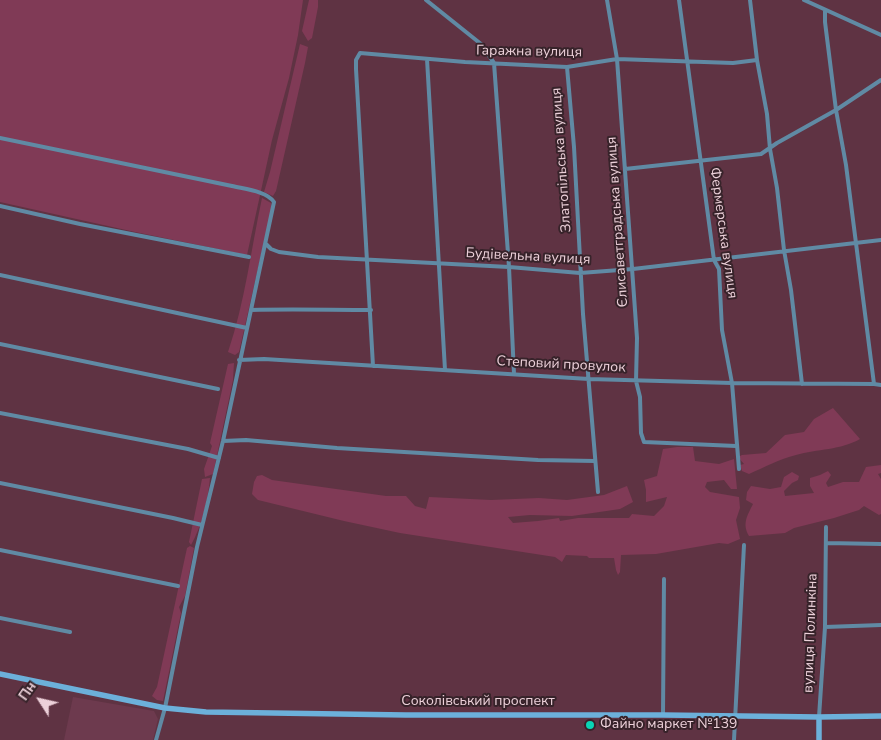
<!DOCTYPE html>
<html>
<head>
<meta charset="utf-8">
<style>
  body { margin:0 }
  #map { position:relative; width:881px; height:740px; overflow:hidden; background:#5f3343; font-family:"Nunito Sans",sans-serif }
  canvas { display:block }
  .north { position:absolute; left:15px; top:675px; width:50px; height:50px; -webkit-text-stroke:4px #37232a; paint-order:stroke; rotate:305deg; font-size:14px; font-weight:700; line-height:20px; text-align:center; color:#ecd0d9 }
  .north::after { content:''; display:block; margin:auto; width:18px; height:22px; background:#ecd0d9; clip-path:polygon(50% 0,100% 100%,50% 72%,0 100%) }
</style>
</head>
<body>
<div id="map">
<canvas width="881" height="740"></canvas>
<div class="north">Пн</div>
</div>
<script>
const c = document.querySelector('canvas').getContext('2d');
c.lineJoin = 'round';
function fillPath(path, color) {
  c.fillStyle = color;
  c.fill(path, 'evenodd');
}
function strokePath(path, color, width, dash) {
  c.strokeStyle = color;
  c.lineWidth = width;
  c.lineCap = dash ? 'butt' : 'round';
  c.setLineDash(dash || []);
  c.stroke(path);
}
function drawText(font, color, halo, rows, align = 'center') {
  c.font = font + ' "Nunito Sans",sans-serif';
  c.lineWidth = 4;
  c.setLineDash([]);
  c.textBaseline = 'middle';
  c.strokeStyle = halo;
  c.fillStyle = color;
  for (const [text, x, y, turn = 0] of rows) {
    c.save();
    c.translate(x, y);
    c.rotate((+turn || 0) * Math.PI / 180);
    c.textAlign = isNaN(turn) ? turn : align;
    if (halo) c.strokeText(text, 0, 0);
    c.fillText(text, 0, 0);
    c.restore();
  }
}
const built = new Path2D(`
  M73 697 154 711 158 719 153 740H64Z`);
const green = new Path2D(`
  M0 0H303L298 35 289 78 272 140 247 255 135 232 0 202Z
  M309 0H318V7L312 38 308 41 302 31Z
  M300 44 308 47 305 63 276 191 273 196 264 192 270 172Z
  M262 198 271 203V211L239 352 235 355 228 352C245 302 251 249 262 198Z
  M234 363 233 380 213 474 205 477 204 469 212 446 210 443 228 364Z
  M833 408 860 439C841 450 817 449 796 455 779 459 765 467 749 474L742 471 740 465 744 464 738 457 742 455 766 453 785 435 804 432 814 419Z
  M677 447H693L695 461 719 464 734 459 737 489H731L724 480 707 482 705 487 710 492 739 497 740 508 736 520 740 539 728 544 719 543 656 554 621 555 620 572 618 575 616 570 614 558H589L587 556 566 555 562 562 555 557 400 533 344 521 258 500 252 494 254 482 257 476 262 475 272 480 386 496H406L415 506 426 509 429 497 491 500 539 498 567 500 604 495 627 486 633 502 620 509 572 516 530 515 508 517 513 523 538 521 559 518 560 521 578 518H629L632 514 654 516 664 506 667 497 646 502V490L644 480 657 476 663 449Z
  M881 465V473L878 474 881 479V514L879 515 864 506 859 510 834 518 794 528 785 533 749 536C742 524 747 516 753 504L746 500 747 492 751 486 770 489 781 487 784 477 792 472 799 476 798 480 792 483 784 491 785 496 814 493 810 486V478L820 475 828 471 831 475 826 483 828 487 843 482H859L866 467Z
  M210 478C208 500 202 526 191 545L189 542 202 479Z
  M190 546 194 548 185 596 179 607 181 613 163 701 157 700 152 696 157 687 187 548Z`);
const street = new Path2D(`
  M426 0 481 44 494 63 509 267 514 374
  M607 0 617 59 637 338 636 381 640 397 641 433 644 442 736 446
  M679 0 714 260 719 269 722 330 732 383 739 469
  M750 0 757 60 767 114 770 149 777 188 784 250 791 290 802 384
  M804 0 881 35
  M825 10V22L836 110 846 165 874 384
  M427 59 445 370
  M567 67 574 147 583 314 598 492
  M0 138 232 186C244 189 267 191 274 202L223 441 197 547 165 708 156 740
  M625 169 761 154 777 143 836 110 881 80
  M0 206 80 224 249 257
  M266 244 271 249 279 252 318 257 509 267 580 273 633 269 881 240
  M0 275 247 328
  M251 310C291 309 331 310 371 310
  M0 344 218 389
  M239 360 264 359 589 379 732 383 874 384 881 385
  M373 366 356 69V60L360 53 465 62 567 67 617 59 733 63 757 60
  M0 413 188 449 219 458
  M223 441 246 440 337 448 538 460 595 461
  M0 483 173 518 202 525
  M826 543 881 544
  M0 550 178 586
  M0 618 70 632
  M825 627 881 625
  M663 715 664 579
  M819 717 825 627 826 527
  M734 740 744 545`);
const secondary = new Path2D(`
  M0 674 165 708 206 712 406 715H663L819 717 881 716
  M819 740V717`);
const markers = [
  [590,725,5,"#09d5b5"]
];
const streetNames = [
  ["Гаражна вулиця",529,52,1],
  ["Златопільська вулиця",562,160,-94],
  ["Єлисаветградська вулиця",618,222,-94],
  ["Фермерська вулиця",723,233,82],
  ["Будівельна вулиця",528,257,3],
  ["Степовий провулок",561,365,3],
  ["вулиця Полинкіна",811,633,-88],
  ["Соколівський проспект",478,702]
];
const poiNames = [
  ["Файно маркет №139",600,725]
];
fillPath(built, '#6d3a4e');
fillPath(green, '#803a56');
strokePath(street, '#608aa4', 4);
strokePath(secondary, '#6cb0da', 5.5);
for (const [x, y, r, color] of markers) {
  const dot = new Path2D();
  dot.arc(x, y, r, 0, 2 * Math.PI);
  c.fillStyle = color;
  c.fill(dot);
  strokePath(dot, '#37232a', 2);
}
drawText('14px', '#ecd0d9', '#37232a', streetNames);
drawText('14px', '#ecd0d9', '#37232a', poiNames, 'left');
</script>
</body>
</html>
